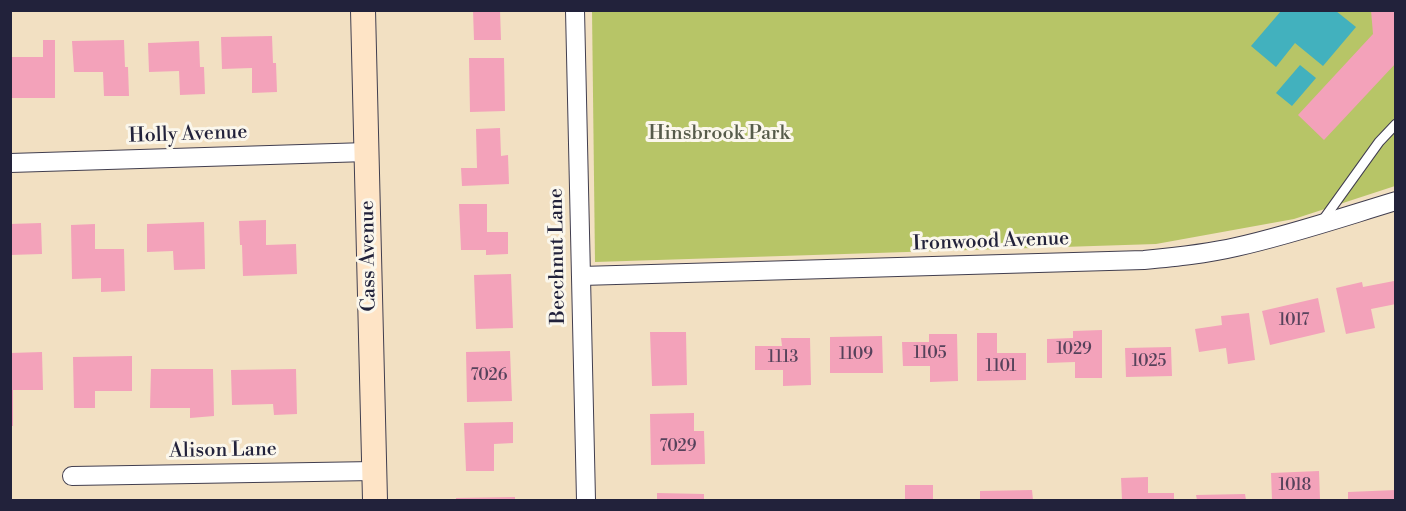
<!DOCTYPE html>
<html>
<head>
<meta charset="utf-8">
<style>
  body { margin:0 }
  #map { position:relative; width:1406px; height:511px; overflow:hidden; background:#f2e0c2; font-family:"Libre Bodoni",serif }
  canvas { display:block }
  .frame { position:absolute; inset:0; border:12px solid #22223b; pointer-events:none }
</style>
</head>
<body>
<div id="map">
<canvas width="1406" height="511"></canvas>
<div class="frame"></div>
</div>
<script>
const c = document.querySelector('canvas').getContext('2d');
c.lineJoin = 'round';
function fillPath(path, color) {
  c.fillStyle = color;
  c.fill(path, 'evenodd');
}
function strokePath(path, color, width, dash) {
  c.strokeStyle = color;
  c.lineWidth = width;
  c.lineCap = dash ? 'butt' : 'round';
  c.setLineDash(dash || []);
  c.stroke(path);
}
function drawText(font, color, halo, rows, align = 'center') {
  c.font = font + ' "Libre Bodoni",serif';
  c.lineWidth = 6;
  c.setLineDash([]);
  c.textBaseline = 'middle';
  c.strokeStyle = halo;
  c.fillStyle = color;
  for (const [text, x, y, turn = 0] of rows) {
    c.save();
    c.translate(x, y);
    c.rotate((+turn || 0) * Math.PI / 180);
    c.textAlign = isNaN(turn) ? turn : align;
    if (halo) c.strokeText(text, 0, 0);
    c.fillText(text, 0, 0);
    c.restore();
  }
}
const green = new Path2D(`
  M592 11H1395V186L1294 219 1156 244 595 262Z`);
const water = new Path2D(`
  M1281 11H1336L1356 27 1323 66 1295 43 1276 67 1251 46Z
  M1300 65 1316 78 1292 106 1276 93Z`);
const building = new Path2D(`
  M473 10H500L501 40H474Z
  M1371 10H1396V63L1324 140 1298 115 1373 34Z
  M272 36 273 63H276L277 92 252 93V68L222 69 221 37Z
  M43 40H55V98H10V57H43Z
  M124 40 125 67H128L129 96H104L103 72H74L72 41Z
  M199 41 200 67H204L205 94 180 95 179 71 149 72 148 43Z
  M469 58H504L505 111 470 112Z
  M500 128 501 156 508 155 509 184 462 186 461 168H477L476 129Z
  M459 204H487V232H508V254L486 255V250H461Z
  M266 220V245L296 244 297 274 243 276 242 245H240L239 221Z
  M204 222 205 269 174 270 173 251 147 252V224Z
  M41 223 42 254 10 255V224Z
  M95 224V249H124L125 291 101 292V278L72 279 71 225Z
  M511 274 513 328 476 329 474 275Z
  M1394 281 1396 304 1371 309 1375 328 1346 334 1336 288 1362 282 1363 287Z
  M1318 298 1325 332 1270 345 1262 311Z
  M1249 313 1255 360 1228 364 1226 348 1199 352 1195 329 1222 325 1221 316Z
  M1102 330V378H1075V362L1047 363V339L1073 338V331Z
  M650 332H686L687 385 652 386Z
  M977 333H997V353H1026V380L977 381Z
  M929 334H957L958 381 930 382V366H903L902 342H929Z
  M882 336 883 373H830V337Z
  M781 338H810L811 385 783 386V370H755V346H782Z
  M1171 347 1172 376 1126 377 1125 348Z
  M510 351 512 401 467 402 466 352Z
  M42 352 43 390H13V426H10V353Z
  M132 356V391H95V408H74L73 357Z
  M151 369H213L214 416 190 418V408H150Z
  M296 369 297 414 274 415 273 404 232 405 231 370Z
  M694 413V431H704L705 464 651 465 650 414Z
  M513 422V443L494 444V471H466L464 423Z
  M1319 471 1320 499 1272 500 1271 473Z
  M1148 477V493H1174V500H1122L1121 478Z
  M905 485H933V500H905Z
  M1032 490 1033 500H980V491Z
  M1396 490V500H1348V492Z
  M657 493 704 494V500H657Z
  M1245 494 1246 500H1197L1196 495Z
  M515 497V500H456V498Z`);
const service = new Path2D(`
  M1323 220 1379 142 1396 124`);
const minor = new Path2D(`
  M575 10 586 500
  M10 163 367 152
  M581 276 1144 260C1175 257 1206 254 1236 247 1290 235 1343 217 1396 201
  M72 476 374 471`);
const secondary = new Path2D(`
  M363 10 375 500`);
const numberNames = [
  ["1017",1294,321],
  ["1029",1074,350],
  ["1105",930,354],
  ["1109",856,355],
  ["1113",783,358],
  ["1025",1149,362],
  ["1101",1001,367],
  ["7026",489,376],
  ["7029",678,447],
  ["1018",1295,486]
];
const parkNames = [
  ["Hinsbrook Park",719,134]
];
const streetNames = [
  ["Holly Avenue",188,135,-2],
  ["Ironwood Avenue",991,242,-2],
  ["Cass Avenue",369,256,-91],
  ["Beechnut Lane",558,256,-91],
  ["Alison Lane",223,451,-1]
];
fillPath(green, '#b7c567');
fillPath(water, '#42b1be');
fillPath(building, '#f3a2ba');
strokePath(service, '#413e4f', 11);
strokePath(minor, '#413e4f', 20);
strokePath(secondary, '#413e4f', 26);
strokePath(service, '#fff', 9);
strokePath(minor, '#fff', 18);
strokePath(secondary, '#fee4c6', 24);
drawText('16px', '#56425b', null, numberNames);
drawText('20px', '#565b4a', '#fbf7ec', parkNames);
drawText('20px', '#22223b', '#fbf7ec', streetNames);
</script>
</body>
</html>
